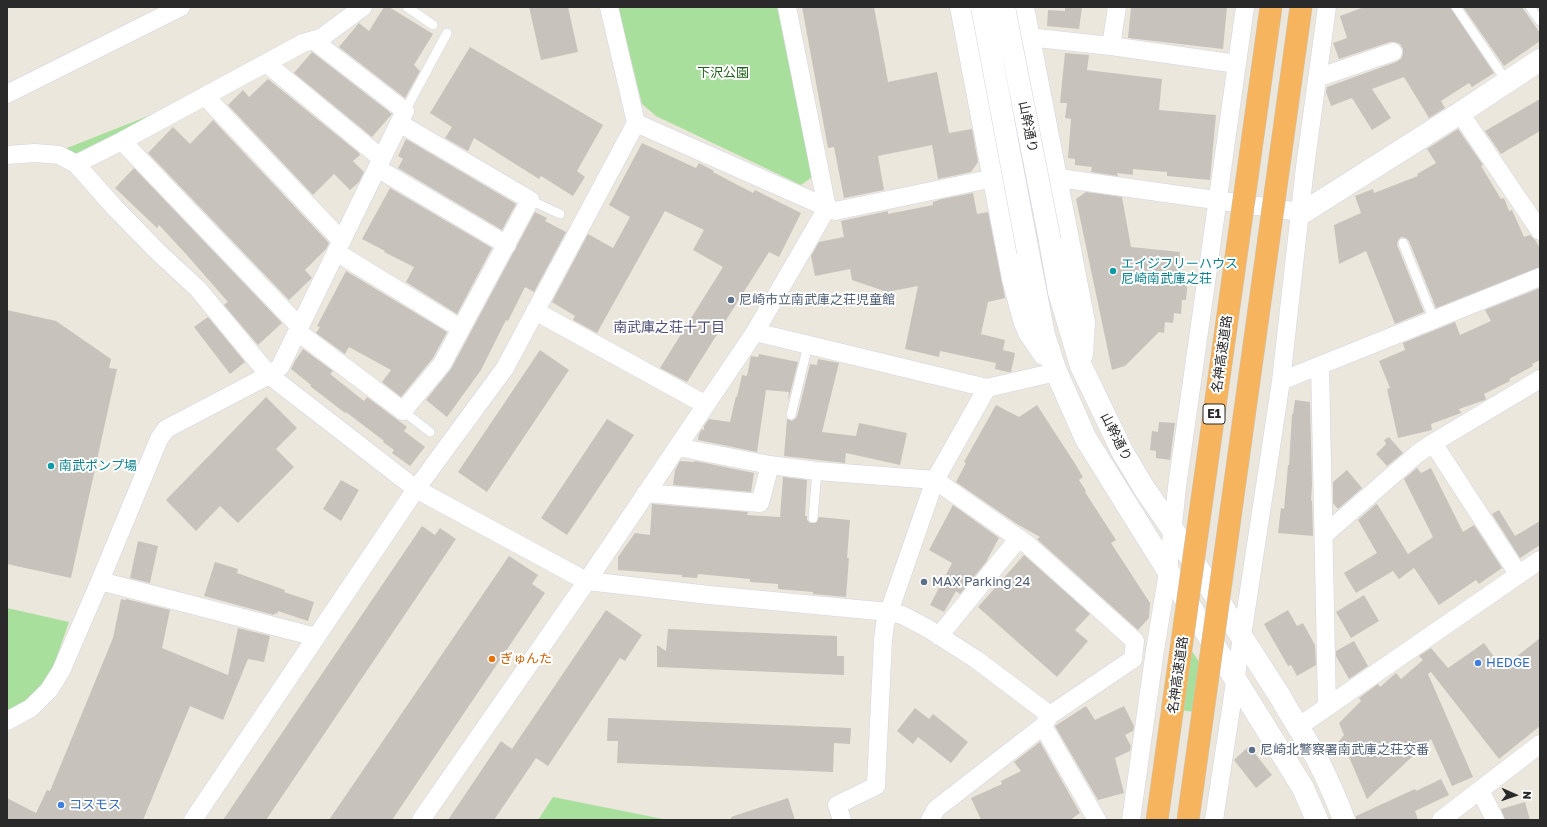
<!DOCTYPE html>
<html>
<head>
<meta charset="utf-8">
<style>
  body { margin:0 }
  #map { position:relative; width:1547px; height:827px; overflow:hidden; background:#ebe7dc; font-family:"Golos Text",sans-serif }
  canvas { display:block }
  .frame { position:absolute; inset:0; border:8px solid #2a2a2a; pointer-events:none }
  .north { position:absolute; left:1495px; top:775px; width:40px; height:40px; -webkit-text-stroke:3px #fff; paint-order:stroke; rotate:92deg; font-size:11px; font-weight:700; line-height:16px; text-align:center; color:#2a2a2a }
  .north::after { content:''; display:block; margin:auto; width:14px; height:18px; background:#2a2a2a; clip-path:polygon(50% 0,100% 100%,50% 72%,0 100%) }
</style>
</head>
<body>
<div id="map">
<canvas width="1547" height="827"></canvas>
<div class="frame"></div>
<div class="north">N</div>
</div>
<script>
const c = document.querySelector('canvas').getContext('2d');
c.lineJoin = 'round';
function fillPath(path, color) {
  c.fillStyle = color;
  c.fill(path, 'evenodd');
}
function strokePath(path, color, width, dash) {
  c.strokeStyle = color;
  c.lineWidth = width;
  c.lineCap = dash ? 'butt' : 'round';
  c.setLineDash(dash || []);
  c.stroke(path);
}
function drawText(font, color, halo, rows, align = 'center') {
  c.font = font + ' "Golos Text","Noto Sans JP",sans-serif';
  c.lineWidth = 4;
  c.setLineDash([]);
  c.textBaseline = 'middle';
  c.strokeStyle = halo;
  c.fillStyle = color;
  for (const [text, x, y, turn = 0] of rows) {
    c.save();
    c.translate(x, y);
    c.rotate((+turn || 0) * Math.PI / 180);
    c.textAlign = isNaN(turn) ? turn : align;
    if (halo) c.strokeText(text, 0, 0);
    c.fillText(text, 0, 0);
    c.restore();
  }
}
const green = new Path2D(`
  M618 7H777L812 177 801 185 656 116 642 104Z
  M181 103 76 158 62 150Z
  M7 608 69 622 55 662 43 688 17 707 7 712Z
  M1175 627 1216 686 1213 715 1161 707Z
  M553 797 668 820H538Z`);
const building = new Path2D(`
  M384 7H389L433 34 414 65 420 71 405 98 339 47 359 23 369 31Z
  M529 7H568L578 52 541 60Z
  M802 7H874L888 82 937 72 949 133 972 129 978 162 971 172 938 179 932 145 878 156 884 190 844 198 834 147 828 148Z
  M1065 7H1082L1079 29 1047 26 1048 10 1065 11Z
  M1131 7H1227L1223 49 1128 38Z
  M1364 7H1450L1494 73 1472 87 1469 83 1441 101 1445 108 1429 118 1404 77 1372 89 1391 118 1372 130 1352 98 1331 106 1326 92 1327 87 1396 62 1401 59 1403 54V49L1400 44 1395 42H1390L1339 59 1333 43 1347 38 1340 16Z
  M1463 7H1522L1540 33V41L1504 66Z
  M470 47 603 125 577 171 585 177 573 196 541 176 539 179 474 138 468 151 445 138 452 127 430 113Z
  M312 52 392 114 372 137 294 73Z
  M1065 53 1089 55 1087 70 1162 79 1159 110 1216 115 1210 180 1167 176V172L1133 169V175L1117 173 1118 176 1091 172 1092 167 1075 165V159L1068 158 1071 119 1065 118 1067 103H1060Z
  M268 79 359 153 360 155 353 161 364 172 359 182 350 190 334 174 313 195 228 105 243 90 249 97Z
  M1540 99V131L1501 154 1485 131Z
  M213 120 329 243 326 249 305 270 312 278 289 300 148 153 173 127 190 144Z
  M1458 129 1483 165 1481 166 1501 199 1504 198 1509 211 1512 210 1524 237 1530 235 1536 241 1540 249V267L1436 308 1409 241 1406 238 1401 237 1398 240 1397 245 1424 312 1395 324 1366 251 1339 264 1334 225 1361 213 1355 196 1373 189 1374 193 1418 176 1417 174 1436 163 1427 149Z
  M406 139 516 204 502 230 398 168 403 159 398 156Z
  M642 143 696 168 699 163 714 171 713 172 753 193 755 190 801 213 779 257 769 252 687 382 660 368 723 267 693 250 704 230 665 211 597 333 573 320 575 316 552 302 588 234 613 248 630 217 609 205Z
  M134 168 282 323 258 345 224 305 228 302 185 253 159 225 157 228 115 188Z
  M390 188 492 248 457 314 406 282 414 267 384 252 385 251 362 239Z
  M1086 192 1122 197 1131 247 1180 252 1178 279 1188 280 1186 300H1182L1181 314 1174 313 1173 323 1165 322 1164 333 1159 332 1125 366 1112 370 1076 199Z
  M973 193 977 214 988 212 1005 298 988 302 981 334 1005 340 1003 350 1015 353 1011 372H1008L995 369 996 363 940 351 939 357 905 349 918 286 887 292 852 280 850 269 815 276 811 256 819 242 844 237 841 221 888 211V214L933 205V202L942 199Z
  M535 212 547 218 545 221 566 232 534 292 525 287 508 321 506 320 481 370 447 417 426 400 451 369Z
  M346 271 447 332 433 358 401 397 382 382 391 370 349 347 345 354 316 333 320 327 317 326Z
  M1540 288V360L1532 364 1533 366 1509 379 1510 381 1484 394 1486 399 1485 400 1459 409 1461 413 1431 424 1432 430 1398 438 1387 389 1390 388 1379 361 1405 350 1403 343 1455 322 1460 335 1491 321 1485 310Z
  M7 310 56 321 111 359 109 368 117 369 71 578 7 564Z
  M208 317 245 362 230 374 194 327Z
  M303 349 333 371 330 374 364 401 367 397 407 427 404 431 425 447 410 466 392 453 394 450 383 442 384 441 346 412 345 413 310 386 311 385 291 369 295 361Z
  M540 350 569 370 487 492 458 472Z
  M759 354 798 362 788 401 789 392 766 390 757 452 698 440 699 434 702 429 704 430V426L709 419 730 422 736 396 737 397 742 375 747 376 751 356 758 357Z
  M818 359 839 363 822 432 856 436 859 423 907 433 900 465 846 453 845 463 784 456 787 419 792 421 797 417 810 364 817 365Z
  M266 397 297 428 276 449 294 467 238 523 220 506 196 531 166 500Z
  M1295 400 1310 402 1312 485 1311 501 1312 500 1313 536 1278 533 1281 508 1284 509 1288 465H1289L1292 414H1293Z
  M996 405 1019 417 1037 405 1074 462 1083 477 1079 480 1086 491 1085 492 1116 540 1111 543 1150 603 1149 618 1138 630 1037 539 1040 537 1017 524 956 482 966 463 964 462Z
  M607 419 634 435 567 535 541 518Z
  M1159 422 1175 423 1170 460 1156 458V451L1150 450 1152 431 1158 432Z
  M1389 437 1403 453 1387 466 1376 454 1386 444 1384 440Z
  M680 461 694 462 695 461 754 473 751 492 673 485 675 470Z
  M1417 468 1421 473 1431 468 1463 532 1474 525 1502 568 1479 584 1476 580 1439 605 1414 568 1399 579 1393 571 1356 593 1344 573 1377 553 1358 520 1375 505 1377 504 1408 554 1433 537 1404 479Z
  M1347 470 1362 488 1338 509 1333 503V482Z
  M783 477 807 480 805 516H807V520L810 523H816L819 517 850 520 847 558H849L846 597 813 594V592L778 589V584L750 582V579L698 574 697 578 682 577V575L618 570V557L635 533 650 535 652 504 748 512 747 515 780 517Z
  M341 480 359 490 341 521 323 509Z
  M953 505 999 538 986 562 960 594 956 591 944 612 930 605 952 563 929 550Z
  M1499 510 1515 536 1540 521V545L1520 558 1492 514Z
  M422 526 435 535 440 528 456 539 266 820H223Z
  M138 541 158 546 150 583 130 578Z
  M1024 555 1090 614 1075 630 1088 641 1057 677 978 607Z
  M509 556 538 575 532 584 545 593 392 820H329Z
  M215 562 238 569 237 573 285 590 284 592 314 602 308 621 278 611 277 614 275 613 274 615 204 596Z
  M1364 595 1379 621 1351 638 1336 612Z
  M121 599 125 600 126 599 170 610 162 648 228 675 238 628 270 636 264 662 248 659 223 720 190 706 143 820H7V798L36 813 47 790 50 791 113 638Z
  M606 610 642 635 625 661 620 658 548 766 536 758 494 820H448L501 741 512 749Z
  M1288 610 1297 626 1303 623 1315 645 1316 665 1297 676 1291 665 1288 666 1264 624Z
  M668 629 837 636V656H844V675L657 667V645L666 651Z
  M1540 638V726L1499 759 1431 672 1428 674 1473 777 1452 786 1431 739 1367 799 1349 757 1337 744 1344 735 1339 723 1361 701 1359 698 1378 684 1380 687 1396 673 1401 679 1423 660 1419 656 1431 648 1448 668 1484 643 1502 668Z
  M1354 641 1368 666 1349 679 1336 656V651Z
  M1086 706 1095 720 1124 706 1134 726 1133 731 1125 735 1131 746 1130 751 1115 758 1124 793 1098 800 1055 726Z
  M915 708 929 719 933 714 968 742 951 763 918 737 913 744 897 731Z
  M608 718 851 728 850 744 834 743 833 772 617 763 618 741H607Z
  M1040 742 1080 813 1070 820H981L971 798 1002 784 1001 781 1021 771 1014 762Z
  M1249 746 1272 775 1256 788 1234 760Z
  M1441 779 1449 795 1415 811 1418 820H1356V816L1415 789 1416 791Z
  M788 798 795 820H731V817Z
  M1525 802 1530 820H1505L1501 809Z`);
const service = new Path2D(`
  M407 7 433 25
  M1456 7 1507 82
  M1530 7 1540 21
  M405 111 447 33
  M530 200 560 214
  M1403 243 1434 320
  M403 411 430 432
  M791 415 808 345
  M813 518 817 471`);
const minor = new Path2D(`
  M1028 37 1111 46 1237 64
  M1111 46 1117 7
  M266 63 381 158
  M1317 78 1393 52
  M7 94 181 7
  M205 96 341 240
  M1460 113 1540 231
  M636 123 835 211 994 178 1066 179 1300 212
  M122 141 300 327
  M7 155 35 153 59 155 76 164 115 208 158 252 198 289 269 375 416 489 577 576 587 581 709 595 889 612 902 615 927 628 977 660 1050 715
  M76 164 122 141 303 43 321 38 363 7
  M377 168 507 245
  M336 252 460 328
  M535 311 706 405
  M298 332 403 411 442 364 530 200 399 123
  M755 332 987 388 1056 372
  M1320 365 1327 707
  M1281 381 1540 277
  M1433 443 1519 575
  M677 447 770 465 817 471 935 480 1028 545 1135 641 1133 659 1050 715 1043 726 936 809 930 820
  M646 493 760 503 770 465
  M1324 535 1417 454 1433 443 1540 379
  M100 581 316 637
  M939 636 1019 538
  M7 721 31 708 49 690 61 671 100 581 159 439 166 429 269 375 280 367 405 111 313 40
  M1043 726 1097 820
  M1298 727 1540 560
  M1480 790 1495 820
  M193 820 416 489 505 368 636 123 609 7
  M421 820 587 581 755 332 827 208 787 7
  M842 820 837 805 876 786 883 640 885 624 889 612 935 480 987 388
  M1131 820 1155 650 1168 572 1177 487 1245 7
  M1214 820 1281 381 1305 167 1327 7
  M1441 820 1540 744`);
const tertiary = new Path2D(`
  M961 7 1013 279 1024 320 1029 332 1044 354
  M1023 7 1084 322 1082 354
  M1300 212H1304L1460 113 1540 60
  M1050 241 1059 292 1081 366 1122 451 1144 488 1177 536 1281 698C1292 718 1305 737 1316 757 1327 778 1336 798 1344 820
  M1028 252 1044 335 1055 369 1086 439 1303 788 1317 820`);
const tertiaryBridge = new Path2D(`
  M982 7 1028 252
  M1004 7 1050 241`);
const motorwayBridge = new Path2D(`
  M1157 820 1271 7
  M1188 820 1301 7`);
const markers = [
  [1113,271,4,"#0f9aa8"],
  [731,300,4,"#5c6f8a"],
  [51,466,4,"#0f9aa8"],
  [924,582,4,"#5c6f8a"],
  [492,659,4,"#e8710a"],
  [1478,663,4,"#3f7fe0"],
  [1252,750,4,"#5c6f8a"],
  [61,805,4,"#3f7fe0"]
];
const shields = [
  [1214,414,22]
];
const shieldNames = [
  ["E1",1214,414]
];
const parkNames = [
  ["下沢公園",723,73]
];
const streetNames = [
  ["山幹通り",1028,127,79],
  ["名神高速道路",1222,354,-82],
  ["山幹通り",1116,437,63],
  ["名神高速道路",1178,675,-82]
];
const cultureNames = [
  ["エイジフリーハウス",1121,264],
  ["尼崎南武庫之荘",1121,279],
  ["南武ポンプ場",59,466]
];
const serviceNames = [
  ["尼崎市立南武庫之荘児童館",739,300],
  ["MAX Parking 24",932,582],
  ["尼崎北警察署南武庫之荘交番",1260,750]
];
const foodNames = [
  ["ぎゅんた",500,659]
];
const shopNames = [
  ["HEDGE",1486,663],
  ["コスモス",69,805]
];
const neighbourhoodNames = [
  ["南武庫之荘十丁目",669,328]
];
fillPath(green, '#a9df9c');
fillPath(building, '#c7c3bc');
strokePath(service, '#d2d3e2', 10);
strokePath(minor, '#d2d3e2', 19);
strokePath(tertiary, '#d2d3e2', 23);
strokePath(service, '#fff', 9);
strokePath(minor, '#fff', 18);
strokePath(tertiary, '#fff', 22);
strokePath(tertiaryBridge, '#d2d3e2', 23, []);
strokePath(motorwayBridge, '#c8c8c8', 23, []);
strokePath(tertiaryBridge, '#fff', 22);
strokePath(motorwayBridge, '#f5b45d', 22);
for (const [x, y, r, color] of markers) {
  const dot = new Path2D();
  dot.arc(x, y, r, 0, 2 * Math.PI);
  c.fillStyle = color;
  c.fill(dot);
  strokePath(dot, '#fff', 1.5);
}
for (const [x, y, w] of shields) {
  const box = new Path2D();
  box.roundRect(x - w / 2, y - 10, w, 20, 3);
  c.fillStyle = '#fff';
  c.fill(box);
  strokePath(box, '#2a2a2a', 1);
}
drawText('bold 12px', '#2a2a2a', null, shieldNames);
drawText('13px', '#23631e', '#fff', parkNames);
drawText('13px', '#2a2a2a', '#fff', streetNames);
drawText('13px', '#0d838f', '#fff', cultureNames, 'left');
drawText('13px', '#4e5e75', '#fff', serviceNames, 'left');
drawText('13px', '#c56008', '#fff', foodNames, 'left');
drawText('13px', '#366cbe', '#fff', shopNames, 'left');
drawText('14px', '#4d4e78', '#fff', neighbourhoodNames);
</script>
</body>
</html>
